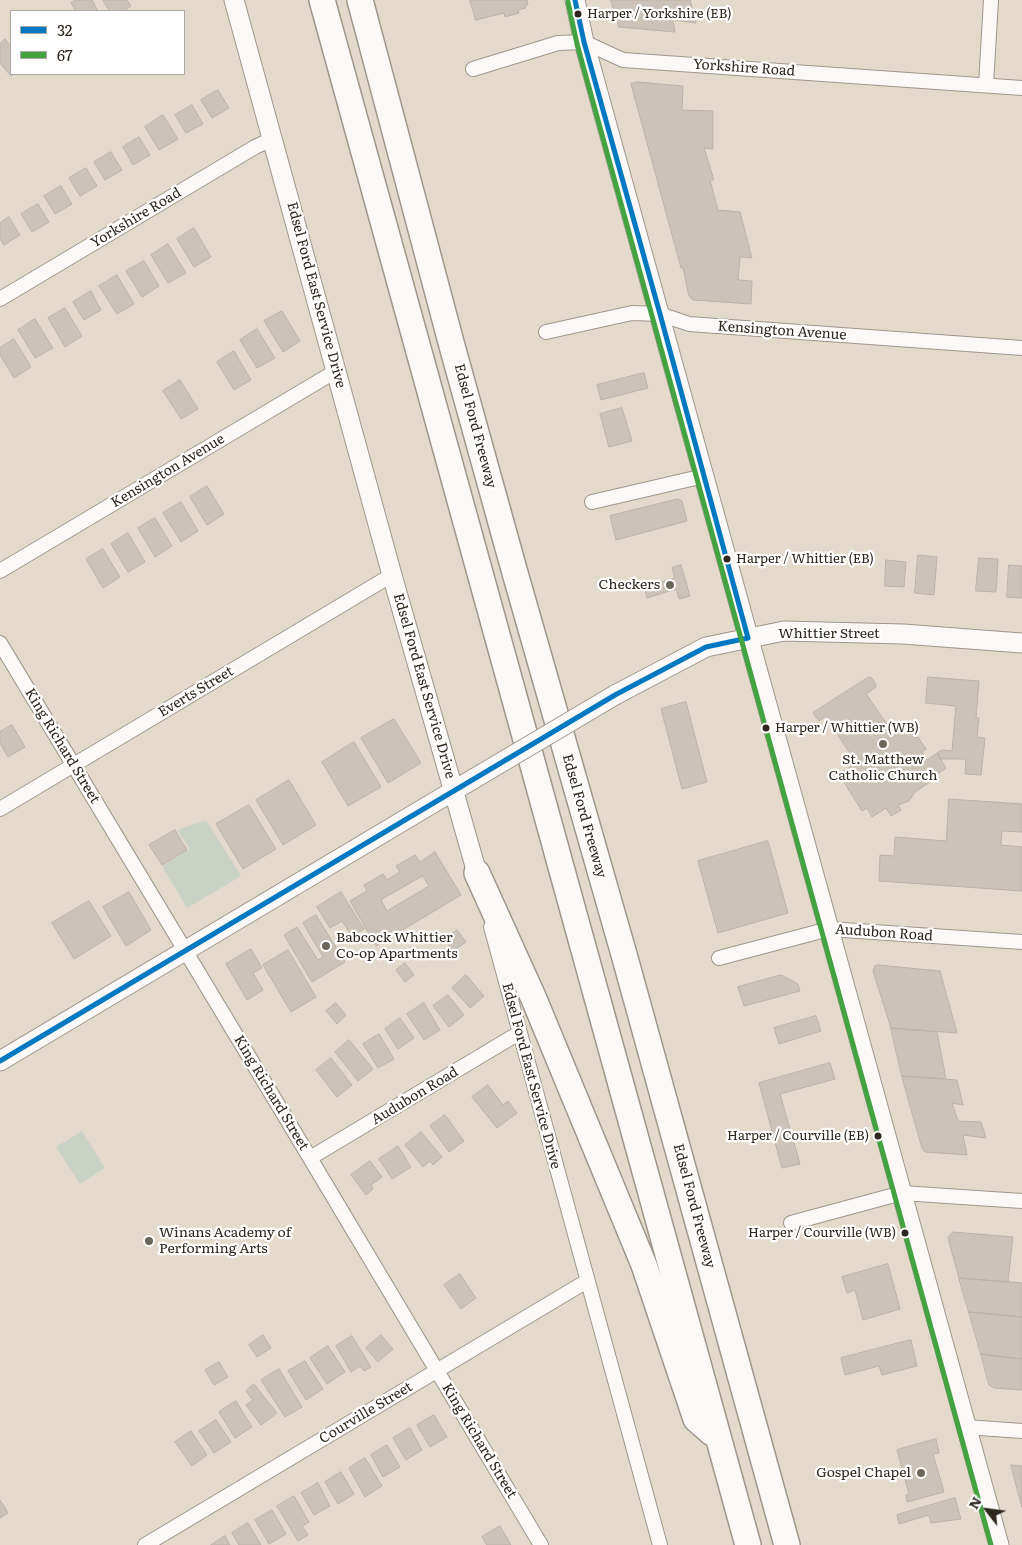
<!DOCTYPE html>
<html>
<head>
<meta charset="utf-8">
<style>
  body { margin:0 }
  #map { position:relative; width:1022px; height:1545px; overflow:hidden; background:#e4dacc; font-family:Literata,serif }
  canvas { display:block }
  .legend { position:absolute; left:10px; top:10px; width:175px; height:65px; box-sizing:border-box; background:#fff; border:1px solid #aba9a5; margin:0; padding:6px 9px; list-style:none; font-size:15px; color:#2d271d }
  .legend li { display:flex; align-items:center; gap:10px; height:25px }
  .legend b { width:25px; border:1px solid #aba9a5 }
  .north { position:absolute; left:962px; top:1485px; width:50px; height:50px; -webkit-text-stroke:4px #fff; paint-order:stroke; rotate:300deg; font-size:14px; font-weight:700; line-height:20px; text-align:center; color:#2d271d }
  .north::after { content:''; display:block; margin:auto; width:18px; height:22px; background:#2d271d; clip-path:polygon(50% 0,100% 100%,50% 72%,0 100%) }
</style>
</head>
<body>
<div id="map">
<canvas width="1022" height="1545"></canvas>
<ul class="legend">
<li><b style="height:6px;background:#0079c2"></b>32</li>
<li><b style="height:6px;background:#43a340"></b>67</li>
</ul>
<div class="north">N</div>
</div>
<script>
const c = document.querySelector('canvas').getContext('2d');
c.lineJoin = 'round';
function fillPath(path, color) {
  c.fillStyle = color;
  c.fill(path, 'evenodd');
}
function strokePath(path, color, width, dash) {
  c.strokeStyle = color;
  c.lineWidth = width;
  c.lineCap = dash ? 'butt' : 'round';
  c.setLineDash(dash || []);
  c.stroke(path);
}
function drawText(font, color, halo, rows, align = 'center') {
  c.font = font + ' Literata,serif';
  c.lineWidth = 4.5;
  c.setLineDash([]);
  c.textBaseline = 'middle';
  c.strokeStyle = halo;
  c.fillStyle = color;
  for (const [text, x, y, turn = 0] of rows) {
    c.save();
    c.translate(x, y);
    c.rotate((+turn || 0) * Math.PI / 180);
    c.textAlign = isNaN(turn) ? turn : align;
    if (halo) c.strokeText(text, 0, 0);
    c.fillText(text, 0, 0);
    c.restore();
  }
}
const green = new Path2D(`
  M206 820 241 876 187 908 162 866 190 849 177 830Z
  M82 1131 105 1168 80 1184 56 1147Z`);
const building = new Path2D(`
  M76 0H92L98 11H76L71 3Z
  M103 0H127L131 6 124 11H110Z
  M470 0H527L528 5H525L526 8 518 10 519 13 505 17 504 13 476 20Z
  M611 0H690L696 23 673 20 675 32 619 27Z
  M5 39 11 47V74H14L11 76 0 63V44Z
  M638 82 683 86 682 110 713 111V149L704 148 714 180H710L718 210 740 212 752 258 740 257 738 280 752 281 751 304 693 300 689 296 683 268H681L631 84Z
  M218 90 229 108 212 118 201 100Z
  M192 105 203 124 186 133 175 115Z
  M163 115 178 139 159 150 145 127Z
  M139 137 150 155 133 165 123 147Z
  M111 152 122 170 105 180 94 162Z
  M86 168 97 186 80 196 69 178Z
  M61 186 72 204 55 214 44 196Z
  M38 204 49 222 32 232 21 214Z
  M9 217 20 235 4 245 0 239V223Z
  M194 228 211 257 194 267 177 239Z
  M168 244 186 273 168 283 151 255Z
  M144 261 159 286 142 297 126 271Z
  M117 275 134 304 117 314 99 286Z
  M91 291 101 310 84 320 73 302Z
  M65 308 82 336 65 347 48 318Z
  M282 311 300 341 283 352 264 321Z
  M35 319 53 348 35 358 18 330Z
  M257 329 275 358 257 368 240 340Z
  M14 339 31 367 14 378 0 355V348Z
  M234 351 251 380 234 390 217 362Z
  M644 373 648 388 601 400 597 385Z
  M180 380 198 409 181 419 163 391Z
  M622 408 632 441 609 447 600 414Z
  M207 486 224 514 207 525 190 497Z
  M678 499 682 501 687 521 616 540 610 516Z
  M181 502 198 531 181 542 163 513Z
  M155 518 172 546 155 557 138 528Z
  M128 533 145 562 128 572 111 544Z
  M103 549 120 577 103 588 86 559Z
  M918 555 937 557 934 595 915 593Z
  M979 558 998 559 996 592 976 591Z
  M886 560 906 562 904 587 885 586Z
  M681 565 690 596 679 599 676 589 647 598 644 587 675 578 672 568Z
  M1009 565 1022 566V598L1007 597Z
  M869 677 872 678 876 685 875 688 866 694 889 727 896 723 899 727 905 723 915 738 918 737 926 749 922 752 927 760 937 753 946 768 932 778 933 780 915 792 909 801 898 805 901 810 891 816 886 808 872 817 867 808 862 811 839 774 856 763 826 716 819 721 813 713Z
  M928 677 979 681 976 718H979L977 737 985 738 981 775 965 774 966 759H940L937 753 942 750 952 751 956 706 926 703Z
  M686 702 707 782 682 789 661 709Z
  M394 719 421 763 388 783 361 738Z
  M12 725 25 747 8 757 0 743V732Z
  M354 742 381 787 348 806 322 762Z
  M289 780 316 825 283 845 256 800Z
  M949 799 1022 804V832L1002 831 1001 845 1022 847V891L879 881 880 855 894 856 895 837 946 841Z
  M249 805 276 849 243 869 216 824Z
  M175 830 187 850 162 865 149 845Z
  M768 841 788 913 718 933 698 861Z
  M435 852 461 895 376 946 350 901 367 891 364 885 383 874 387 880 400 872 396 866 415 855 420 862ZM423 876 429 886 387 911 381 900Z
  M129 892 151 930 126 946 103 907Z
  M341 892 364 929 352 936 342 921 330 928 317 907Z
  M89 901 111 936 74 959 52 923Z
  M316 915 345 962 312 982 284 935 297 927 318 960 323 957 303 923Z
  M457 930 466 942 453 951 445 940Z
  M251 949 262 968 253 973 263 990 247 1000 226 964Z
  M288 950 316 997 291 1012 263 965Z
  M405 963 414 975 405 982 396 970Z
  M878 965 940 971 957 1033 891 1028 873 971 875 966Z
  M466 975 484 996 470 1008 452 988Z
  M781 975 798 984 800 991 744 1006 738 987Z
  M448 995 464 1015 449 1027 433 1006Z
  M336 1003 346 1015 337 1024 326 1011Z
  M424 1003 440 1030 424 1040 407 1014Z
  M816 1016 821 1031 779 1044 774 1028Z
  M400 1018 414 1038 398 1049 385 1029Z
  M891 1028 937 1032 946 1079 902 1076Z
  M379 1034 394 1059 378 1068 363 1044Z
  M349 1040 373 1069 358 1081 335 1052Z
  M331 1058 352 1085 337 1097 316 1070Z
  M830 1063 835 1079 780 1094 800 1164 782 1168 759 1083Z
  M902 1076 957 1080 963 1105 952 1103 958 1121 981 1122 986 1138 963 1135 967 1155 925 1152 922 1148Z
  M488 1085 503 1105 508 1101 517 1113 497 1128 472 1097Z
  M445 1115 464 1141 449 1152 430 1126Z
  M421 1132 442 1157 433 1165 430 1161 423 1167 405 1145Z
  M398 1146 411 1167 392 1179 379 1159Z
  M370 1161 382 1177 371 1185 373 1189 366 1195 351 1175Z
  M953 1232 1013 1237 1008 1282 959 1278 948 1238Z
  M888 1264 900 1309 863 1320 855 1290 847 1293 842 1277Z
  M460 1274 476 1298 461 1309 444 1285Z
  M959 1278 1022 1283V1317L969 1312Z
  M969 1312 1022 1317V1359L981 1354Z
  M263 1335 271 1348 257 1357 249 1345Z
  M381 1335 393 1349 378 1362 366 1348Z
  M352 1336 371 1367 364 1371 360 1366 351 1372 336 1346Z
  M911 1340 917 1366 882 1375 879 1366 845 1375 841 1358Z
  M328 1346 345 1372 327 1384 310 1358Z
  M981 1354 1022 1359V1390L994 1388 989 1385Z
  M305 1361 323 1389 306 1400 288 1371Z
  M219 1362 228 1377 214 1385 205 1370Z
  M279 1369 302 1407 285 1417 261 1380Z
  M254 1384 277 1413 261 1425 246 1405 253 1400 246 1391Z
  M236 1401 252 1427 235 1438 219 1412Z
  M434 1415 447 1437 430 1447 417 1425Z
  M216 1420 231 1442 214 1453 199 1431Z
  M410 1428 422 1450 406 1460 393 1438Z
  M191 1431 207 1455 192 1466 175 1442Z
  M936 1439 939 1453 933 1454 944 1492 907 1502 906 1495 909 1494 897 1450Z
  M387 1445 400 1467 383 1477 371 1455Z
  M365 1458 382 1486 365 1497 349 1468Z
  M1011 1465 1022 1466V1507Z
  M341 1472 354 1494 338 1504 325 1482Z
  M318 1483 330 1506 314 1515 301 1493Z
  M294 1496 309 1522 302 1526 308 1535 298 1541 277 1506Z
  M955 1498 961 1519 931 1523 929 1515 899 1524 897 1515Z
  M0 1500 8 1513 0 1518Z
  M272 1510 286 1534 269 1544 255 1520Z
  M248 1523 261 1545H239L232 1533Z
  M500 1526 511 1545H487L482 1537Z
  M225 1536 230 1545H211Z`);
const street = new Path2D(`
  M473 69 558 43 584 42 623 60 1022 88
  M986 85 991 0
  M0 299 255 147 272 139
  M546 332 632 313 660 314 689 324 1022 348
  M592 502 704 476
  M0 571 336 371
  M0 643 310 1158 541 1545
  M0 809 392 575
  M491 927 660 1545
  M719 958 829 929 1022 942
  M310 1158 519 1033
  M791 1223 902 1193 1022 1201
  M966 1427 1022 1431
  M145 1545 587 1281`);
const secondary = new Path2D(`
  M234 0 392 575 477 873
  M575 0 584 42 999 1545
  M615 695 706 647 784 631 903 634 1022 643
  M0 1061 475 778`);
const highway = new Path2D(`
  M322 0 748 1545
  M360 0 452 346 515 573 625 958 787 1545
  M477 873 534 999 644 1265 696 1419 712 1433`);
const secondaryBridge = new Path2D(`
  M475 778 615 695`);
const bus1 = new Path2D(`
  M575 0 584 42 660 314 748 638
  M0 1061 615 695 706 647 748 638`);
const bus2 = new Path2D(`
  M568 2 577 44 991 1545`);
const markers = [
  [578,14,4.5,"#2d271d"],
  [727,559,4.5,"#2d271d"],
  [670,585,5,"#6d665a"],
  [766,728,4.5,"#2d271d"],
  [883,744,5,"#6d665a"],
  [326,946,5,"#6d665a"],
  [878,1136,4.5,"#2d271d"],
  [905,1233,4.5,"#2d271d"],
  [149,1241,5,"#6d665a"],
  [921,1473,5,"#6d665a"]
];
const busNames = [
  ["Harper / Yorkshire (EB)",587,14],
  ["Harper / Whittier (EB)",736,559],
  ["Harper / Whittier (WB)",775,728],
  ["Harper / Courville (EB)",869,1136,"right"],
  ["Harper / Courville (WB)",896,1233,"right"]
];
const streetNames = [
  ["Yorkshire Road",744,68,4],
  ["Yorkshire Road",136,218,-31],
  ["Edsel Ford East Service Drive",316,295,75],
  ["Kensington Avenue",782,331,4],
  ["Edsel Ford Freeway",475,426,75],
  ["Kensington Avenue",168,471,-31],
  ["Whittier Street",829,634],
  ["Edsel Ford East Service Drive",424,686,74],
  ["Everts Street",196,692,-31],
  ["King Richard Street",62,746,59],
  ["Edsel Ford Freeway",584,816,74],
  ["Audubon Road",884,933,4],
  ["Edsel Ford East Service Drive",531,1076,75],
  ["King Richard Street",271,1093,59],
  ["Audubon Road",415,1096,-31],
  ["Edsel Ford Freeway",694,1206,75],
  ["Courville Street",366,1413,-31],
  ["King Richard Street",479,1441,59]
];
const poiNames = [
  ["Checkers",660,585],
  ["St. Matthew",883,760,"center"],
  ["Catholic Church",883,776,"center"],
  ["Babcock Whittier",336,938,"left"],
  ["Co-op Apartments",336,954,"left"],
  ["Winans Academy of",159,1233,"left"],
  ["Performing Arts",159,1249,"left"],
  ["Gospel Chapel",911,1473]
];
fillPath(green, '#c9d2c4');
fillPath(building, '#ccc3b8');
strokePath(building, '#bab2a7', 1);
strokePath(street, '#9e968b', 16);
strokePath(secondary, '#9e968b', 21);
strokePath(highway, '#9e968b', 28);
strokePath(street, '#fbf9f7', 14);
strokePath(secondary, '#fbf9f7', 19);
strokePath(highway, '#fbf9f7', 25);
strokePath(secondaryBridge, '#9e968b', 21, []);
strokePath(secondaryBridge, '#fbf9f7', 19);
strokePath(bus1, '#0079c2', 5);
strokePath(bus2, '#43a340', 5);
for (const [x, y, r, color] of markers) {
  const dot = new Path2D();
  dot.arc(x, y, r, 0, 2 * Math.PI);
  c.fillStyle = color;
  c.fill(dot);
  strokePath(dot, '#fff', 2);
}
drawText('13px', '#2d271d', '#fff', busNames, 'left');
drawText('14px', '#2d271d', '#fff', streetNames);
drawText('14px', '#2d271d', '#fff', poiNames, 'right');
</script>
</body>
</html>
